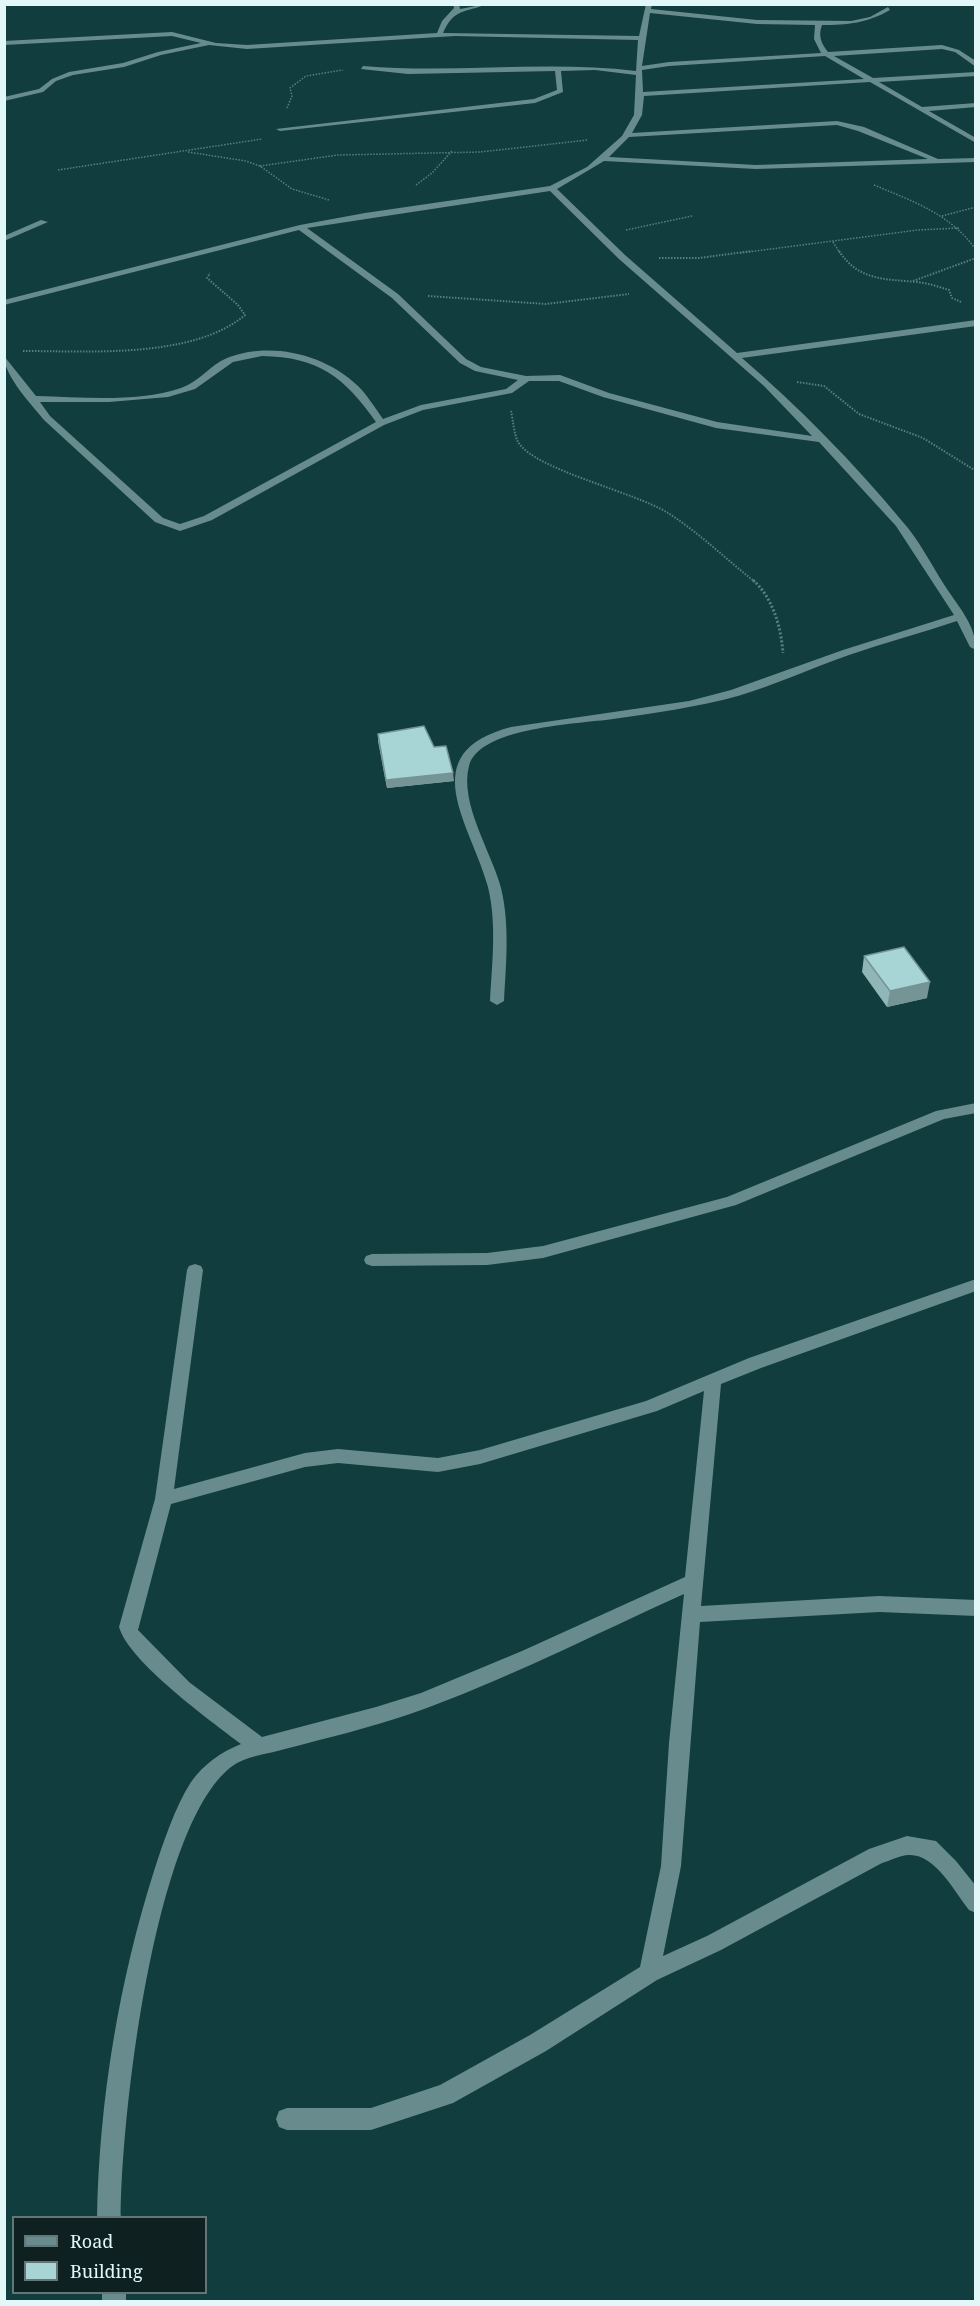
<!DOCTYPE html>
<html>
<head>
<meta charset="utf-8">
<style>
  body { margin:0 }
  #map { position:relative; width:980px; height:2306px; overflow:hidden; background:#113d3e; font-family:"Noto Serif",serif }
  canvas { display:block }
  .frame { position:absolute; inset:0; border:6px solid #e2f8f8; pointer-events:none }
  .legend { position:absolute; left:12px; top:2216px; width:195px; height:78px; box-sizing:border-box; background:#0f2021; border:2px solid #637677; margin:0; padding:8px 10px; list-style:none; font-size:18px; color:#e2f8f8 }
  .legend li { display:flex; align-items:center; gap:12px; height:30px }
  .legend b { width:30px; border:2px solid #637677 }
</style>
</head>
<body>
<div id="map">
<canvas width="980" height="2306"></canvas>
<div class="frame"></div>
<ul class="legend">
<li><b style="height:8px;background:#688c8d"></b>Road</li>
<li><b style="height:16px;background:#a7d4d5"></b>Building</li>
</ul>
</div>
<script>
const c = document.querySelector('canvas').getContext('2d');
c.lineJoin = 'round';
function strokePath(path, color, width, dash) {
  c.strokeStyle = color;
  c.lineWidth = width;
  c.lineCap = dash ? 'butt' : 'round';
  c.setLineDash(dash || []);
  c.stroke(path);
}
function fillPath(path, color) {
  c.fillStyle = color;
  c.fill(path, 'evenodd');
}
const pathFar2 = new Path2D(`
  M287 108 292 96 290 88 306 76 343 70
  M188 152 246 161 260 166 292 189 329 200
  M260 166 338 155 480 152 588 140
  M58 170 262 139
  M416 185 432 173 452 151
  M874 185C912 201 951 214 976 250
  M942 216 976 207
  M626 230 692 216
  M833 242 840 253
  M740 253 918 230 959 228`);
const pathFar1 = new Path2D(`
  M839 251C859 281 885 279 917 282 928 283 939 287 949 290L952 298 961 302
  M659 258H699L752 251
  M913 281 976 258
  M428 296 546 304 629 294
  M23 351C88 351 193 359 245 315L238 305 207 278 210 273
  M797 382 824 386 859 414 923 438 976 471
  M511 411C513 420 514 434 518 442 535 470 635 492 668 513 698 532 726 559 755 582`);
const path = new Path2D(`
  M753 580C773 598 781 627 783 653`);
const minor = new Path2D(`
  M453 4H459L460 9 487 4C465 13 454 8 443 33L639 36 646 4H652L651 9 757 20 851 21 870 17 888 7 890 10C867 23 848 25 822 25 818 36 821 43 828 52L942 45 959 50 976 61V67L955 52 942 49 834 56 873 78 976 72V76L879 82 922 107 976 103V107L929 111 976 138V143L870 82 644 96 642 115 632 133 837 121 864 127 938 159 976 158V162L756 169 604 161 557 189 625 255 737 353 976 320V326L742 358C799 407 854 463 902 521 919 540 931 564 945 586 958 606 976 625 976 650L970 647 957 621C921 633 884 643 849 655 812 668 775 685 738 696 697 707 655 713 613 719 578 724 479 727 469 766 459 803 492 853 501 888 510 925 506 964 504 1001L497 1005 490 1001C492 964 497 924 488 887 471 824 412 753 511 727L689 701 731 690 843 650 954 615 896 526 819 442 716 428 603 397 559 381H529L512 393 423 410 384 425 212 520 180 531 155 522 44 420C32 405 4 376 4 356L36 396C83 397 136 403 181 388 199 382 210 365 227 358 270 341 325 354 358 386 368 396 375 408 383 419L421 405 506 389 518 380 475 371 460 363 392 298 299 230 4 305V300L300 225 365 213 550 186 587 167 622 136 634 115 636 75 595 70 561 71 563 92 535 103 280 131 276 129 534 99 557 90 555 71 408 74 361 69 363 66C454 74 545 60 636 71L638 40 455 36 247 49 209 45 161 55 124 67 73 75 56 81 43 92 4 101V97L39 89 52 79 69 72 123 63 158 52 201 43 172 36 4 45V41L172 32 216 43 247 45 437 33 442 21 454 8ZM650 13 757 24 815 25 814 39 821 53 669 62 642 66ZM825 56 864 79 643 92 642 70 669 66ZM837 125 858 131 928 159 756 165 609 157 629 137ZM550 191 619 259 764 386 812 436 717 422 609 393 560 375 526 376 481 367 466 359 398 294 307 228ZM262 356C319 357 344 377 376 422L204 516 180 524 163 518 50 416 40 402H109L168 397 195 389 233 362Z
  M41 220 48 222 4 241V236Z
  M976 1103V1113L944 1119 736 1205 543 1258 487 1265 372 1266 366 1264 364 1260 366 1256 372 1254 487 1253 543 1246 727 1197 936 1111Z
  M195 1264 201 1266 203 1270 174 1489 305 1453 338 1449 438 1458 480 1450 646 1401 749 1358 976 1279V1291L761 1368 721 1384 701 1606 879 1596 976 1600V1616L879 1612 700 1622 681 1866 663 1956 707 1936 869 1849 907 1836 936 1841 956 1861 976 1886V1913L969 1910C954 1891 935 1854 909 1855 900 1855 890 1861 882 1863L721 1950 657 1980 546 2051 453 2103 371 2130H287L279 2127 276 2119 279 2111 287 2108H371L440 2085 530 2035 640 1967 661 1866 669 1743 684 1594C593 1635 504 1681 410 1714 369 1728 327 1738 285 1749 268 1754 245 1756 231 1767 153 1828 121 2120 121 2218H97C99 2101 119 1981 154 1871 163 1843 175 1807 191 1782 204 1764 221 1752 241 1744 211 1721 129 1662 119 1627L155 1499 187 1270 189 1266ZM704 1391 685 1577 522 1651 421 1693 376 1707 262 1737 189 1682 138 1630 171 1504 305 1467 338 1463 438 1472 480 1464 657 1411Z
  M102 2292H126V2302H102Z`);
const wall = new Path2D(`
  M378 734 434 747 454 781 387 788 378 741Z
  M864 956 927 998 887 1007 862 972Z`);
const shadedWall = new Path2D(`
  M453 773 454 781 387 788 386 780Z
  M930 982 927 998 887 1007 890 991Z`);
const building = new Path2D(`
  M424 726 434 747 446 746 453 773 386 780 378 734Z
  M904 947 930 982 890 991 864 956Z`);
strokePath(pathFar2, '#5b7f80', 1.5, [1.5, 1.5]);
strokePath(pathFar1, '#5b7f80', 2, [1.5, 1.5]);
strokePath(path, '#5b7f80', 3, [2, 2]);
fillPath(minor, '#688c8d');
fillPath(wall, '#90b6b7');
fillPath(shadedWall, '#759495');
fillPath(building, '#a7d4d5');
strokePath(building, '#759495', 1.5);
</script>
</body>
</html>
